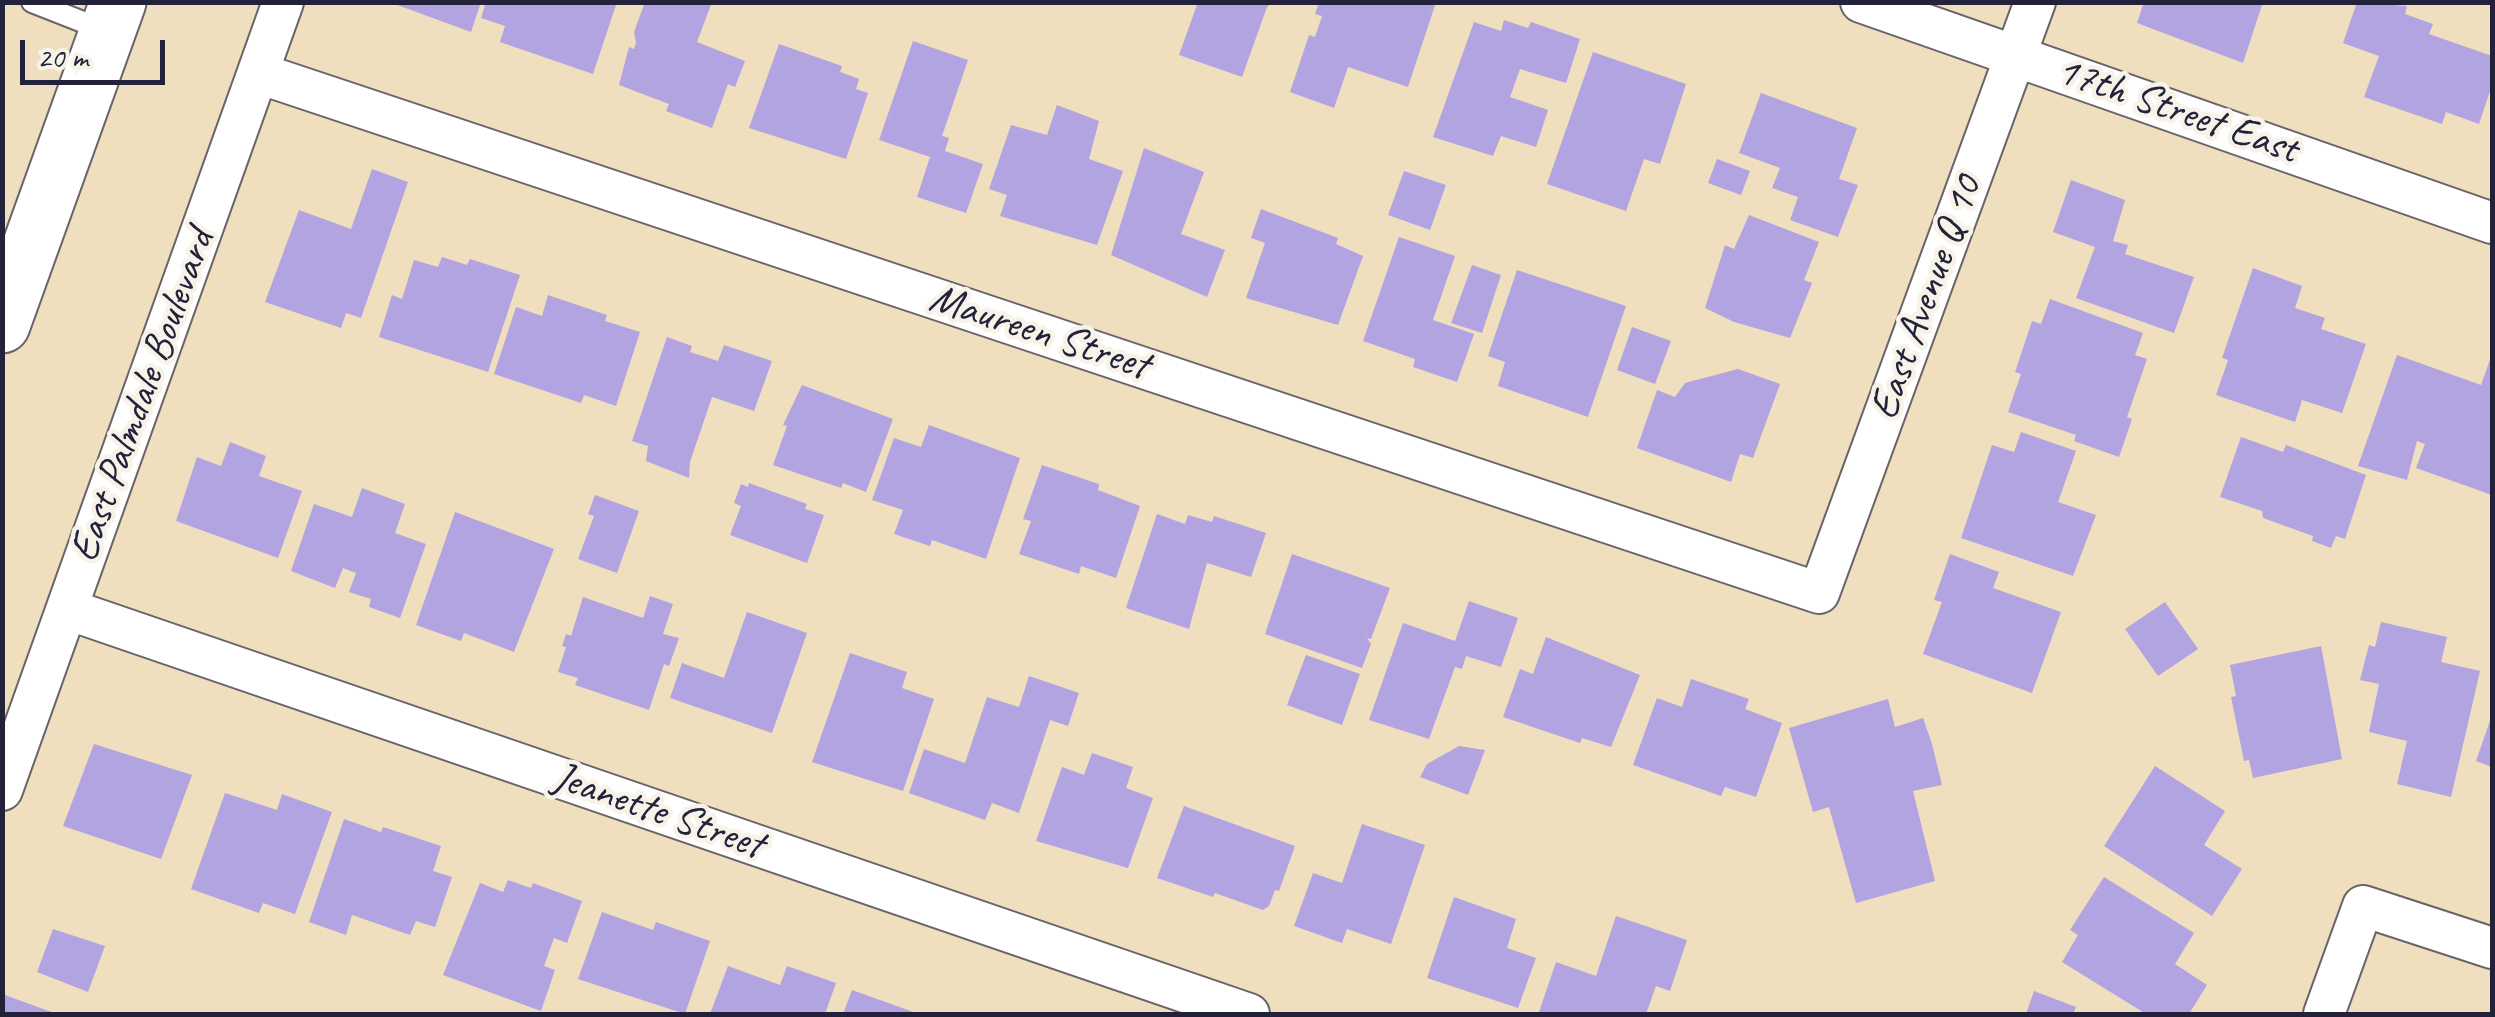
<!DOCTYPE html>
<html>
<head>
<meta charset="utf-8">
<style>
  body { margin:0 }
  #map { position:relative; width:2495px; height:1017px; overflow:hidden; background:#efdfbf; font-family:Caveat,sans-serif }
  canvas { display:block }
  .frame { position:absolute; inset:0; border:5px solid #22223b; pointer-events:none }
  .scale { position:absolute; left:20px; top:40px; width:145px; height:45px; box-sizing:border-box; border:5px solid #22223b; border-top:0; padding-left:12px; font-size:30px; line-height:35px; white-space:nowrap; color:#22223b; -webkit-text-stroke:8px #f7f3e8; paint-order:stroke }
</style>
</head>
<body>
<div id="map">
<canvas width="2495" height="1017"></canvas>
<div class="frame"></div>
<div class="scale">20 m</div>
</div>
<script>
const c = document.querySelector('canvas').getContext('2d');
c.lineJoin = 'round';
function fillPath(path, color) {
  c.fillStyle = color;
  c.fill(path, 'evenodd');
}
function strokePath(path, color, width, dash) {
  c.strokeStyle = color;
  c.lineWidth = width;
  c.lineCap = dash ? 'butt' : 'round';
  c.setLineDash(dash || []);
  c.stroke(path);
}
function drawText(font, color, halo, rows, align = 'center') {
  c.font = font + ' Caveat,sans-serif';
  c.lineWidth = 9;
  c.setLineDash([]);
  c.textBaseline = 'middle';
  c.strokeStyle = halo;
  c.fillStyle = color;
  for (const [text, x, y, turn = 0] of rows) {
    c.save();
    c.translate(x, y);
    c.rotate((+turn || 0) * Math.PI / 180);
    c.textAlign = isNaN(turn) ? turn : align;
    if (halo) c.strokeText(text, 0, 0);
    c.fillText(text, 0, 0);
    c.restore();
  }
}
const building = new Path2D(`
  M389 2H481L471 32Z
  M486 2H617L593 74 500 42 505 26 481 18Z
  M645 2H712L697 42 745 61 735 87 728 84 712 128 666 111 669 104 619 85 629 47 634 49 636 43 634 32Z
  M1198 2H1273L1267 7 1242 77 1179 55Z
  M1319 2 1435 5 1408 87 1348 67 1334 108 1290 92 1309 35 1315 37 1322 16 1315 14Z
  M2144 2H2263L2243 63 2137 23Z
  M2357 2 2407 6 2405 14 2433 24 2429 34 2492 56V85L2479 124 2446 112 2442 124 2364 97 2379 56 2343 43Z
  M1504 20 1528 28 1531 22 1580 39 1566 83 1520 69 1510 97 1548 110 1536 147 1501 136 1493 156 1433 137 1474 22 1501 31Z
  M913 41 968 60 942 136 949 138 945 151 983 164 966 213 917 197 930 157 879 140Z
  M779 44 842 66 840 72 859 79 856 89 868 93 846 159 749 128Z
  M1593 52 1686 84 1660 164 1644 159 1626 211 1547 184Z
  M1761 93 1857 128 1839 179 1858 185 1838 237 1790 220 1798 197 1772 188 1780 168 1739 153Z
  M1057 105 1099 121 1089 159 1123 171 1097 245 1000 216 1007 195 989 189 1011 125 1047 135Z
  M1144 148 1204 172 1181 234 1225 250 1207 297 1111 255Z
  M1717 159 1750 171 1741 195 1708 183Z
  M372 169 408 182 361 318 346 313 341 328 265 302 299 210 351 229Z
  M1404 171 1446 185 1430 230 1388 215Z
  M2071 180 2125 200 2113 241 2128 245 2125 254 2194 277 2174 333 2076 298 2095 247 2053 232Z
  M1261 209 1338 238 1336 244 1363 256 1338 325 1246 298 1265 243 1251 238Z
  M1749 215 1819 242 1804 280 1812 283 1790 338 1734 322 1705 308 1725 245 1734 249Z
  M1399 237 1455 256 1433 320 1474 334 1457 382 1413 367 1415 359 1363 341Z
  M442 257 467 265 470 259 520 275 488 372 379 337 392 295 402 299 414 260 438 267Z
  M1472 265 1501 275 1482 333 1451 323Z
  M2253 268 2302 286 2295 308 2325 318 2321 329 2366 344 2342 413 2302 400 2295 422 2216 395 2228 360 2222 358Z
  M1517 270 1626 306 1588 417 1498 386 1505 362 1488 356Z
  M548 295 607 315 605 321 640 332 616 406 584 395 581 403 494 374 516 307 542 316Z
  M2050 299 2143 333 2135 355 2147 359 2127 417 2132 419 2119 457 2074 441 2076 435 2008 412 2021 374 2015 372 2032 321 2041 324Z
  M1632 327 1671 341 1655 384 1617 370Z
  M667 337 692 346 690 352 718 361 724 345 772 361 754 411 712 397 690 462 689 478 646 461 648 446 632 441Z
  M2492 354V495L2416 468 2425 444 2417 441 2407 480 2358 466 2397 355 2481 385Z
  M1738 369 1780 384 1753 458 1740 454 1731 482 1637 448 1657 390 1675 397 1685 383Z
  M802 385 893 419 866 492 843 483 841 488 773 465 787 426 783 425Z
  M929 425 1020 458 986 559 932 540 930 546 894 534 903 510 872 500 894 438 921 447Z
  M2021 432 2076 451 2058 502 2096 515 2073 576 1961 538 1992 445 2014 452Z
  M2241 437 2283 452 2286 445 2366 475 2345 539 2336 536 2331 548 2312 541 2313 536 2263 518 2262 511 2220 497Z
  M230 442 266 456 259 476 302 491 278 558 176 521 197 457 221 466Z
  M1042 465 1099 484 1098 490 1140 506 1116 578 1081 566 1079 574 1019 554 1031 521 1023 519Z
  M749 483 807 504 805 509 824 515 807 563 730 535 741 506 734 503 741 484 748 487Z
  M362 488 405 504 395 533 426 544 400 618 369 607 371 599 349 592 356 573 343 568 335 588 291 571 314 504 352 517Z
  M595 495 639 511 617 573 578 559 594 516 588 514Z
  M455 512 554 549 514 652 464 633 461 641 416 625Z
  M1157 514 1185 524 1188 515 1212 522 1214 516 1266 533 1251 577 1207 563 1189 629 1126 608Z
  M1292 554 1390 588 1371 639 1367 638 1371 644 1362 668 1265 634Z
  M1950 554 1999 572 1993 588 2061 612 2032 693 1923 654 1942 602 1934 600Z
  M650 596 673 604 663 634 679 638 669 666 664 664 649 710 575 685 578 678 558 672 566 647 562 646 566 634 571 636 583 597 643 618Z
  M1469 601 1518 618 1501 667 1466 656 1462 669 1455 667 1429 739 1369 720 1403 623 1455 641Z
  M2165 602 2198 649 2158 676 2125 629Z
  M747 612 807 633 772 733 670 698 682 663 724 678Z
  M2381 622 2447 637 2441 662 2480 671 2451 797 2397 784 2407 741 2369 732 2379 684 2360 680 2369 645 2375 647Z
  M1546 637 1640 675 1611 747 1582 738 1580 743 1503 717 1520 669 1533 674Z
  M2321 646 2342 759 2253 778 2249 760 2244 761 2231 697 2236 696 2230 665Z
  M850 653 907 672 902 688 934 699 903 791 812 762Z
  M1306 655 1360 674 1342 725 1287 705Z
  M1029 676 1079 693 1068 726 1050 720 1019 813 992 803 985 820 909 793 924 749 965 763 987 697 1019 707Z
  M1691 679 1749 699 1745 709 1782 723 1756 797 1725 787 1721 796 1633 765 1657 698 1682 707Z
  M1888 699 1895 727 1923 718 1932 744 1942 785 1913 791 1935 881 1856 903 1829 807 1813 812 1789 728Z
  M2492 715V767L2476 761Z
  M94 744 192 775 161 859 63 826Z
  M1459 746 1485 750 1468 795 1420 777 1427 764Z
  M1092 753 1133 767 1126 788 1153 798 1128 868 1036 841 1062 767 1084 775Z
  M2155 766 2225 811 2204 845 2242 869 2212 916 2104 846Z
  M225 793 277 810 282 794 332 812 295 914 263 903 259 913 191 889Z
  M1184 806 1295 846 1279 891 1275 890 1269 906 1263 910 1215 893 1213 897 1157 878Z
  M344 819 381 832 383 827 441 846 433 871 452 877 435 927 416 921 410 935 352 915 346 935 309 922Z
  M1362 824 1425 845 1391 944 1347 929 1342 943 1294 926 1313 873 1342 883Z
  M2104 877 2194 933 2175 964 2207 985 2189 1014H2146L2062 962 2078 935 2070 930Z
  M508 880 531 888 533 883 582 901 567 943 554 938 544 966 555 970 541 1011 443 975 480 883 503 892Z
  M1454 897 1516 919 1507 948 1536 958 1518 1008 1427 978Z
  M602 912 653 930 656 922 710 941 685 1014 578 979Z
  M1616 916 1687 940 1670 991 1656 986 1646 1014 1539 1012 1556 962 1596 976Z
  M53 929 105 946 88 992 37 972Z
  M728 966 780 985 787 966 836 983 825 1014H710Z
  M852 990 919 1014H843Z
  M2034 991 2076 1007 2073 1014H2026Z
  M5 995 57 1014H2Z`);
const service = new Path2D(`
  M32 2 106 31`);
const minor = new Path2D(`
  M1861 2 2492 223
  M258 73 1819 593 2035 2
  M67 609 1249 1014
  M2 790 283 2
  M2324 1014 2363 906 2492 948`);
const trunk = new Path2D(`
  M2 325 118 2`);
const streetNames = [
  ["17th Street East",2177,111,19],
  ["East Avenue Q 10",1927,298,-70],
  ["Maureen Street",1039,333,18],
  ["East Palmdale Boulevard",143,396,-70],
  ["Jeanette Street",658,812,19]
];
fillPath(building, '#b2a3e1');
strokePath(service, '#6a6469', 24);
strokePath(minor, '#6a6469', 44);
strokePath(trunk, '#6a6469', 59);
strokePath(service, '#fff', 20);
strokePath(minor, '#fff', 40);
strokePath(trunk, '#fff', 55);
drawText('42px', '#22223b', '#f7f3e8', streetNames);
</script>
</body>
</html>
